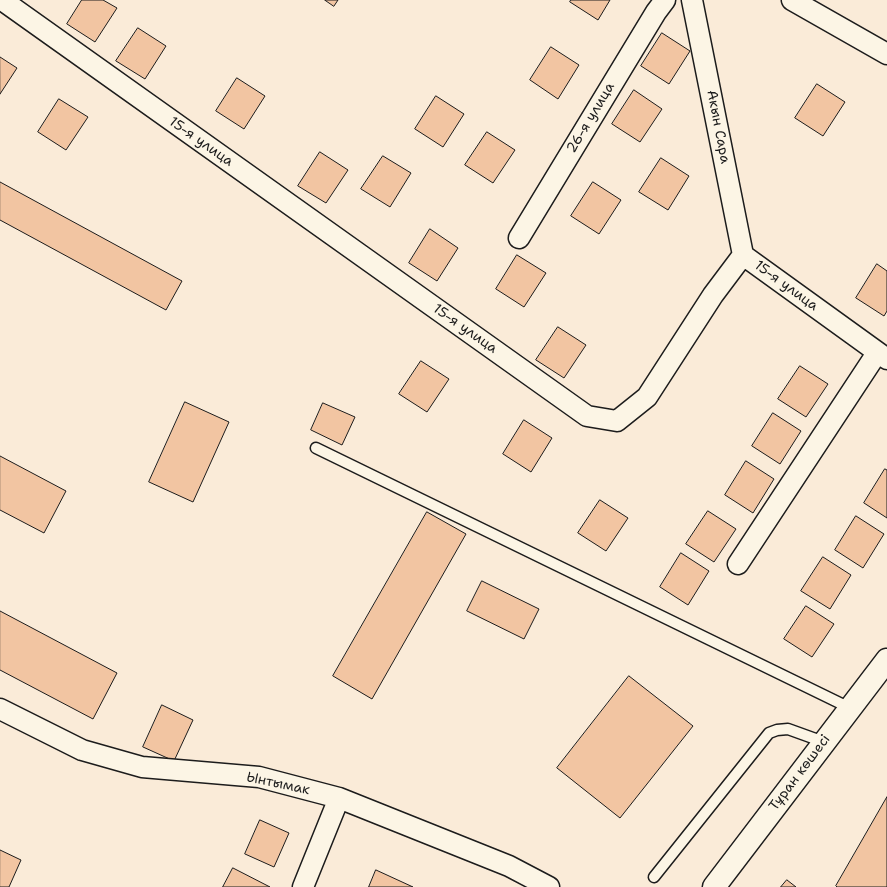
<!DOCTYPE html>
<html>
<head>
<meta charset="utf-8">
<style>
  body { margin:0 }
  canvas { display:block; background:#faebd8 }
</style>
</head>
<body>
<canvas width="887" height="887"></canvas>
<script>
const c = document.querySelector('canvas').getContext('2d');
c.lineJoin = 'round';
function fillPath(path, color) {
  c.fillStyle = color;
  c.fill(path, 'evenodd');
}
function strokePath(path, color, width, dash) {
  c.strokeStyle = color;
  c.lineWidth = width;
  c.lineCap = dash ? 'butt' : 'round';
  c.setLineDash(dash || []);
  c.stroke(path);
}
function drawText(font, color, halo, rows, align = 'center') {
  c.font = font + ' "Shantell Sans",sans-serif';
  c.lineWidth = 3;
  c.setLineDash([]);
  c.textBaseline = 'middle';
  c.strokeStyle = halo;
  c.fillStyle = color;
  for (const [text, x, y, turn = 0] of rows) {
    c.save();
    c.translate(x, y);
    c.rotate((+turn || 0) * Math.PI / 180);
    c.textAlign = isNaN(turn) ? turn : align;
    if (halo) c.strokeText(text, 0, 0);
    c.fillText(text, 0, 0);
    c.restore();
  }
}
const building = new Path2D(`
  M82 0H103L117 8 95 42 67 24Z
  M325 0H338L334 6Z
  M571 0H610L598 20 570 2Z
  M138 28 166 46 145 79 116 61Z
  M662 33 690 51 669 84 641 66Z
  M551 47 579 65 558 99 530 80Z
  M0 57 17 68 0 94Z
  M237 78 265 96 244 129 216 111Z
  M817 84 845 102 823 136 795 118Z
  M634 90 662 109 640 142 612 124Z
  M436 96 464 114 443 147 415 129Z
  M59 99 88 117 66 150 38 132Z
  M487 132 515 150 493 183 465 165Z
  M320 152 348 170 326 203 298 186Z
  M383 156 411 173 390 207 361 189Z
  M661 158 689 176 668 210 639 192Z
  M0 182 182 281 166 310 0 220Z
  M593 182 621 200 599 234 571 216Z
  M430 229 458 248 437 281 409 263Z
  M517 255 546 273 524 307 496 289Z
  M877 264 887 271V311L884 316 856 298Z
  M558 327 586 345 564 378 536 360Z
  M421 361 449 379 427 412 399 394Z
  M800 366 828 384 806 417 778 399Z
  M185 402 229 422 193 502 149 482Z
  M323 403 355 417 342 445 311 430Z
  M773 413 801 431 780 464 752 446Z
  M524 420 552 438 531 472 503 454Z
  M0 456 66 491 44 533 0 510Z
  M746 461 774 479 753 513 725 495Z
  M885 469 887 470V518L864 503Z
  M600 500 628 518 606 551 578 533Z
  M708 511 736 529 714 562 686 544Z
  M427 512 466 534 372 699 333 676Z
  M856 516 884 534 863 568 835 550Z
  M681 553 709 571 688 605 660 587Z
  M823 557 851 575 830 609 801 591Z
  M482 581 539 609 524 639 467 611Z
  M806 606 834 624 812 657 784 639Z
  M0 611 117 673 93 719 0 670Z
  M629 676 693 726 620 818 557 768Z
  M162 705 193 720 174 761 143 747Z
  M887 797V887H837L836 886Z
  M260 820 289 833 274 867 245 854Z
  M0 850 21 860 9 887H0Z
  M233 868 270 887H223Z
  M376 870 413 887H369Z
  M787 880 796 887H781Z`);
const service = new Path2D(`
  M316 448 850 708
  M654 877 769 733 777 730 788 729 824 742`);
const minor = new Path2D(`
  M2 0 587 416 617 421 647 397 713 295 743 255 887 359
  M692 0 743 255
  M792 0 887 54
  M519 238 656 12 665 0
  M738 564 877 353
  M0 709 82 750 142 767 259 777 339 798 509 866 549 887
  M303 887 339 798`);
const tertiary = new Path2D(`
  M714 887 887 660`);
const streetNames = [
  ["26-я улица",591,118,-59],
  ["Акын Сара",718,127,79],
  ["15-я улица",201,142,35],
  ["15-я улица",786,286,36],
  ["15-я улица",465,329,35],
  ["Тұран көшесі",800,773,-53],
  ["Ынтымак",278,784,12]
];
fillPath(building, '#f2c5a2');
strokePath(building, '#1c1c1c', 1);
strokePath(service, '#1c1c1c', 13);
strokePath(minor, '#1c1c1c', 23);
strokePath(tertiary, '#1c1c1c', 25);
strokePath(service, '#fcf5e5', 10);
strokePath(minor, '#fcf5e5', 20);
strokePath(tertiary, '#fcf5e5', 22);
drawText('14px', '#1c1c1c', '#fcf5e5', streetNames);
</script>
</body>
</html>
